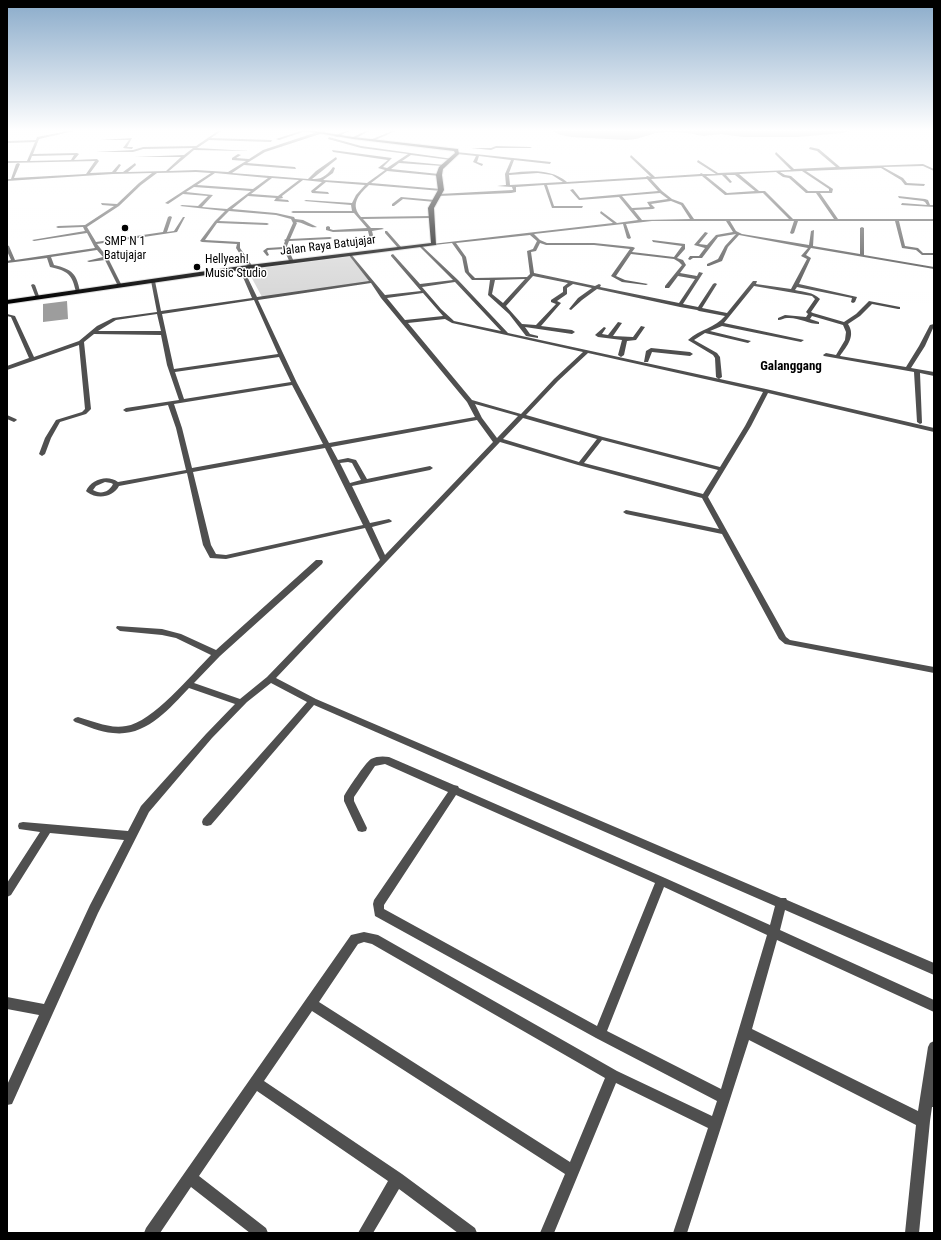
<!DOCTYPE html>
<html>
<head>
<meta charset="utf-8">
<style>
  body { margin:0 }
  #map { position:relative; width:941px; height:1240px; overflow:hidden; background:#fff; font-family:"Roboto Condensed",sans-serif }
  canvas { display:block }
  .frame { position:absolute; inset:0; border:8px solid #000; pointer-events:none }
</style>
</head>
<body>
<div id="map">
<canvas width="941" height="1240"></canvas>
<div class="frame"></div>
</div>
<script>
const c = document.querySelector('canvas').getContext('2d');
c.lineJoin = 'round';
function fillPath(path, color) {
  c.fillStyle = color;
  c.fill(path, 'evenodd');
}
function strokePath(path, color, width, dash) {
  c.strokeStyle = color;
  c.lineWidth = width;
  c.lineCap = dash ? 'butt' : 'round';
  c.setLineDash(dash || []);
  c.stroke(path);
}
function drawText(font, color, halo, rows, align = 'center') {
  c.font = font + ' "Roboto Condensed",sans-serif';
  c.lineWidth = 3;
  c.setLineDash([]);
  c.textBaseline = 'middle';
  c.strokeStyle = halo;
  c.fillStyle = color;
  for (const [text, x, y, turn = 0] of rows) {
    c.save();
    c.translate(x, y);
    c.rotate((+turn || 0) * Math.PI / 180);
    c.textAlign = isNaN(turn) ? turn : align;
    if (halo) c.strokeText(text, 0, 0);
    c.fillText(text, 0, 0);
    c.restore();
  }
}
const green = new Path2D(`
  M350 256 370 282 262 297 247 269Z`);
const water = new Path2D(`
  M547 129H854L844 133 797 137H743L721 134 703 136 687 133 668 132 656 133 636 139 626 140 571 137 561 135Z
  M67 301 68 319 43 322V304Z`);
const street = new Path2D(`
  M78 129H83L39 139 33 154 77 153 79 154 74 160 97 159 99 161 90 173 112 172 119 164 121 165 116 172H123L135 163 136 165 128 172 166 171 181 157H135L184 155 193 148 143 149 133 152H96L133 150 143 147 196 146 221 129H224L211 138 272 140 271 142 209 140 197 148 250 151 194 150 169 171 196 170 228 172 246 161 232 160V158L238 154 241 155 236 158 249 159 263 150 326 129H329L320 134 265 152 247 163 295 167 296 169 244 165 232 173 308 179 316 171 336 157 337 159 312 179C322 180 328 174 333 167L335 168 333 173 323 180 367 183 385 170 378 168 388 160 333 152 332 150 392 158 383 167 387 168 408 154 361 148 328 139 329 137 361 146 453 159 451 160 411 155 402 161 445 165 443 166 399 163 391 169 439 174 440 176 387 171 371 183 441 189 442 191 369 185C358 195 350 205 361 217L431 216 433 217 431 218 363 219 371 228H382L384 229 372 231 374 239 372 240 370 239 368 231 333 232 326 230V227L328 226 330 227V229L333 230 367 228 354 213H293L291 212 293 211H352L351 205 304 201 306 200 352 203 356 195 365 185 326 182 315 191 328 192 329 194 312 193 311 191 322 182 303 180 282 196 283 198 278 199 288 200 289 202 274 201 276 198 248 196 232 209 276 213 294 217 295 219 303 220 317 227C311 229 303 222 296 222L297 223 290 239 330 237 332 238 330 239 289 241 287 246 294 262 290 263 284 249 268 250 267 251 269 255 267 256 263 251 267 248 283 247 285 241 284 240 286 239 293 223 291 219 276 215 229 211 219 221 267 223 269 224 267 225 217 223 205 240 240 242V248L253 267 251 268H249L236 248 237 244 202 242 200 241 215 221 225 211 180 206 182 205 198 206 208 196 183 194 168 204 165 203 211 173 196 172 157 173 141 185 119 206 87 227 96 242 163 232 168 217 170 216 172 217 167 232 174 231 183 217H185L177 232 97 244 108 258 122 286 120 287 118 286 105 260 89 262 87 261 103 257 97 250 51 257 54 265C72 269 77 274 80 292L78 293 76 292C72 274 68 271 50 267L47 258 7 263V261L11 260 7 251V245L9 246 15 260 95 248 87 233 34 241 32 240 85 231 83 227 58 228 56 227 58 226 85 225 114 206 102 205 101 203 117 204 139 183 152 173 113 174 7 181V179H11L16 164 18 163 20 164 14 178 86 174 95 161 7 163V161H27L35 142 7 143V141L36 140 37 137ZM74 155 71 160 30 161 32 156ZM215 173 268 178 253 189 197 185ZM272 178 299 180 278 196 251 194ZM194 187 251 191 227 209 202 207 213 195 186 192Z
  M350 129H353L337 137 334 136Z
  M370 129H373L354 139 351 138Z
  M397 129H400L373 141 370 140Z
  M304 130 306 131 279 140 276 139Z
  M132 138 127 147H133L132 149 123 148 129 140H100Z
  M496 146 530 147 532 148H496L491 150 471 148H491Z
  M810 147 819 149 840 167 923 164 934 169V171L923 166 883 167 903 178 907 183 925 184 924 186 905 185 901 180 881 168 806 171 833 189 832 193H820L838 219H934V221H899L905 246 918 248 923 253H934V255H922L916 250 902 248 895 221H798L794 233 792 234 790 233 794 221H730L736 231 742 234 809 245 811 231 814 230 813 246 860 254V228L862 227 864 228V255L934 267V269L811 248 806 255 811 258 799 284 857 297 855 302 853 303 851 302 852 298 797 287 795 290C804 292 813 292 820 299L811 312 813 313 844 322 856 314 869 301 900 307V309H898L872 304 860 316 848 324C856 336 847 346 840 356L906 367 919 346 930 325 934 324V326L925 346 911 368 934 372V376L920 373 922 423 920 424 917 422 914 372 824 356 823 355 826 353 836 355 845 340 846 332 843 325 812 316 810 319 819 322V324C809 324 798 317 787 318 784 318 782 320 778 320V318L785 315 806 317 808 314 806 312 815 299 812 296 754 286 724 323 804 340 801 342 722 326 710 331 751 341 748 343 705 333 694 340 717 353 720 357 722 377 719 379 716 377 715 358 713 355 688 340C700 329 715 328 725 316L699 311 697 310 680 307 597 289 582 300 571 310 569 309 578 298 592 288 573 284 567 288V294L557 301 561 303 541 326 572 330 575 332 572 334 525 327 530 334 538 336V338L526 336 509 314 488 295 490 280H472L465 272 462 257 452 243 434 245 432 244 613 223 600 213 601 211 617 223 638 220 619 197 579 200 570 190 573 189 580 198 658 191 647 179 547 185 554 206H583L582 208H552L544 185 516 187V192L511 193 438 196 439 194 513 190 512 187 497 186 506 185 505 174 511 160 479 156 477 162 483 164 482 166 473 162 476 156 457 154 456 152 551 162 550 164 514 160 509 173C529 171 550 168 567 182L646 177 647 176 651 177 630 157 631 155 655 177 700 174 701 173 703 174H716L697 162 698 160 718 173 791 170 775 154 776 152 794 169 836 167 817 151 809 149ZM802 171 829 189V191H808L791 176 785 175 780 172ZM776 172 783 177 789 178 806 193H816L834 219H793L765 191H759L739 174ZM538 173 552 175 563 182 510 185 509 175ZM722 175 730 183 732 182 726 175H735L755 191 727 193 706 176ZM702 176 725 195 763 193 789 219H694L683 203 672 199 662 191 651 179ZM660 193 668 199 647 202 650 207 632 208 622 196ZM671 201 681 205 690 219 642 220 634 210 653 209 655 208 651 204ZM652 221H726L733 232 716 235 707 245 699 244 708 233 705 232 694 245 705 248 699 256H690L688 259 690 260 693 258H702L718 237 736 234 725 246 718 259 707 264V266H709L722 261 728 247 739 235 808 248 801 256 807 259 791 289 756 284 757 281H753L727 313 702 308 717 284 715 283 713 284 698 307 683 304 703 273 699 272 697 276 680 273 686 265 683 260 677 258 685 249V244L652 240 653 242 682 246 674 257 632 252 635 248 633 247 594 243H547L540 240 534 234 623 224 627 238 629 239 631 238 626 224ZM530 235 537 241 533 249 527 251 530 274 527 277 475 278 469 272 466 257 456 243ZM540 243 546 245H594L630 249 611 276 622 282 646 285 648 284 625 280 616 276 631 254 674 259 679 262 682 265 665 286V288H669L678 276 695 279 679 303 600 287 601 285 599 284 595 286 534 273 531 252 536 251ZM533 276 568 283 563 287V292L551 300V302L556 304 536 325 522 324 506 306ZM525 279 503 303 492 294 495 280Z
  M898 196 925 199 928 200 930 205H934V207L901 205 902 203 927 205 925 202 923 201 899 198Z
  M401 197 435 200 437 201 435 202 403 199 394 206H392V204Z
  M385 231H387L401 247V249H399L385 233Z
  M421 245 458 280 508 333 766 389 934 428V432L768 393 751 426 708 497 786 637 790 640 934 667V673L785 644 779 639 722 534 626 514 623 512 626 510 719 529 702 498 578 465 500 442 276 678 316 699 781 898H786L787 900 934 963V975L785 910 780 930 934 1000V1012L777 940 752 1029 918 1111 928 1047 930 1043 934 1041V1107H932L930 1121 919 1233H905L916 1125 749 1040 687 1233H673L708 1128 616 1083 554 1233H540L565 1174 312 1011 264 1081 402 1174 475 1228 477 1233H458L399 1189 373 1233H358L388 1181 257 1091 199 1176 266 1228 268 1233H250L191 1187 160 1233H144L146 1228 351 935 364 932 378 935 617 1071 712 1116 717 1101 596 1038 375 916 373 904 374 900 448 792 385 764 375 766 354 797V801L367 828 366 831 362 832 358 831 344 801V796C348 789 365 763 371 759 376 756 384 756 389 757L454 785 458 786 459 788 665 878 770 925 775 906 314 705 211 825 207 826 203 825 202 822 203 819 307 702 271 683 247 702 212 738 149 812 98 913 12 1104 7 1105V1085L39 1015 7 1009V997L44 1004 90 905 124 840 50 833 11 895 7 897V883L40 832 19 829 18 826 19 823 23 822 128 831 141 806 206 734 235 704 189 688C169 709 146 737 113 733 100 732 87 726 75 722L73 720 75 718 78 717C93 721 109 729 126 726 152 723 192 674 211 655L176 638 162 635 120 631 116 628 117 626 162 629 181 634 216 650 316 560H322L323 562 322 564 220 656 194 683 240 699 267 677 380 560 365 528 226 559 210 558 203 545 187 473 119 486C113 497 98 500 87 492L86 491C91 480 107 474 118 482L186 470 176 428 168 405 126 412 123 410 126 408 179 400 167 365 161 335 94 334 84 342 91 409 86 414 60 422 51 438 45 454 42 456 39 454 45 438 56 420 82 412 85 409 79 345 7 370V366L29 358 11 317 7 316V314L15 316 34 357 79 341 97 326 113 318 157 312 151 281 153 280 155 281 161 311 252 298 239 268 241 267 243 268 257 297 369 281 348 254 350 253 385 295 421 291 391 256V255L393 254 420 284 453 280 419 246ZM455 282 501 331 454 321 441 309 422 287ZM371 283 381 298 467 402 475 417 329 443 297 383 258 300ZM423 293 443 316 405 320 387 298ZM254 300 278 354 174 369 162 314ZM157 314 161 331H98L116 320ZM445 319 452 323 583 352 554 379 521 414 472 400 408 323ZM588 353 763 392 745 426 720 467 603 437 526 415 558 381ZM279 357 291 382 184 399 175 372ZM292 385 323 444 192 468 182 428 174 404ZM475 404 518 416 497 438 482 418ZM523 418 597 439 579 462 503 439ZM477 420 493 442 385 555 372 527 391 522 392 521 389 519 370 523 352 486 430 470 433 468 430 466 367 479 356 460 348 458 338 460 331 447ZM602 440 718 470 703 494 584 463ZM325 448 363 525 226 555 216 554 211 545 193 472ZM348 462 352 463 361 480 350 483 340 463ZM105 482 111 483 113 484C109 492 101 495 93 490L96 486ZM456 795 655 883 597 1026 384 909V905ZM664 887 767 935 721 1089 607 1031ZM364 942 372 944 605 1078 570 1162 319 1002 358 944Z
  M33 284 35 285 40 299 36 298 31 285Z
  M618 322 622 323 613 336 633 337 641 326 645 327 636 340 627 341 624 355 621 357 618 355 622 340 598 337 595 335 604 327 606 328 602 334 608 335Z
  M651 348 690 352 693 354 690 356 652 352 648 362H644L646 351Z
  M7 415 16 419 17 420 14 422 7 419Z`);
const highway = new Path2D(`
  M293 129H303L353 137 458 149 459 154 443 169 442 175 444 190 434 208 436 245 241 270 7 304V300L241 266 431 243 428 208 438 190 436 175 439 167 455 153 454 151 353 139Z`);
const markers = [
  [125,228,4,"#000"],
  [197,267,4,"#000"]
];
const farPoinames = [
  ["SMP N 1",125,242],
  ["Batujajar",125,256],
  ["Hellyeah!",205,260,"left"],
  ["Music Studio",205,274,"left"]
];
const farStreetnames = [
  ["Jalan Raya Batujajar",328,246,-7]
];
const farQuarternames = [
  ["Galanggang",791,367]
];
fillPath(green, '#d6d6d6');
fillPath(water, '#9d9d9d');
strokePath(highway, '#dbdbdb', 2);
fillPath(street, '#4f4f4f');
fillPath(highway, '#000');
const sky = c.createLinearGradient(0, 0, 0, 303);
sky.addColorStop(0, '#8aabca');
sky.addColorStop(0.43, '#fff');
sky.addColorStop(1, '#ffffff00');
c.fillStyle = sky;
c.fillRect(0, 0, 941, 303);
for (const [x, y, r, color] of markers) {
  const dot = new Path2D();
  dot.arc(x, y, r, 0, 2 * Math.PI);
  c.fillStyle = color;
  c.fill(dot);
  strokePath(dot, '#fff', 1.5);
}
drawText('12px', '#000', '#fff', farPoinames);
drawText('12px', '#000', '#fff', farStreetnames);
drawText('bold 13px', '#000', '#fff', farQuarternames);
</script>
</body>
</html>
